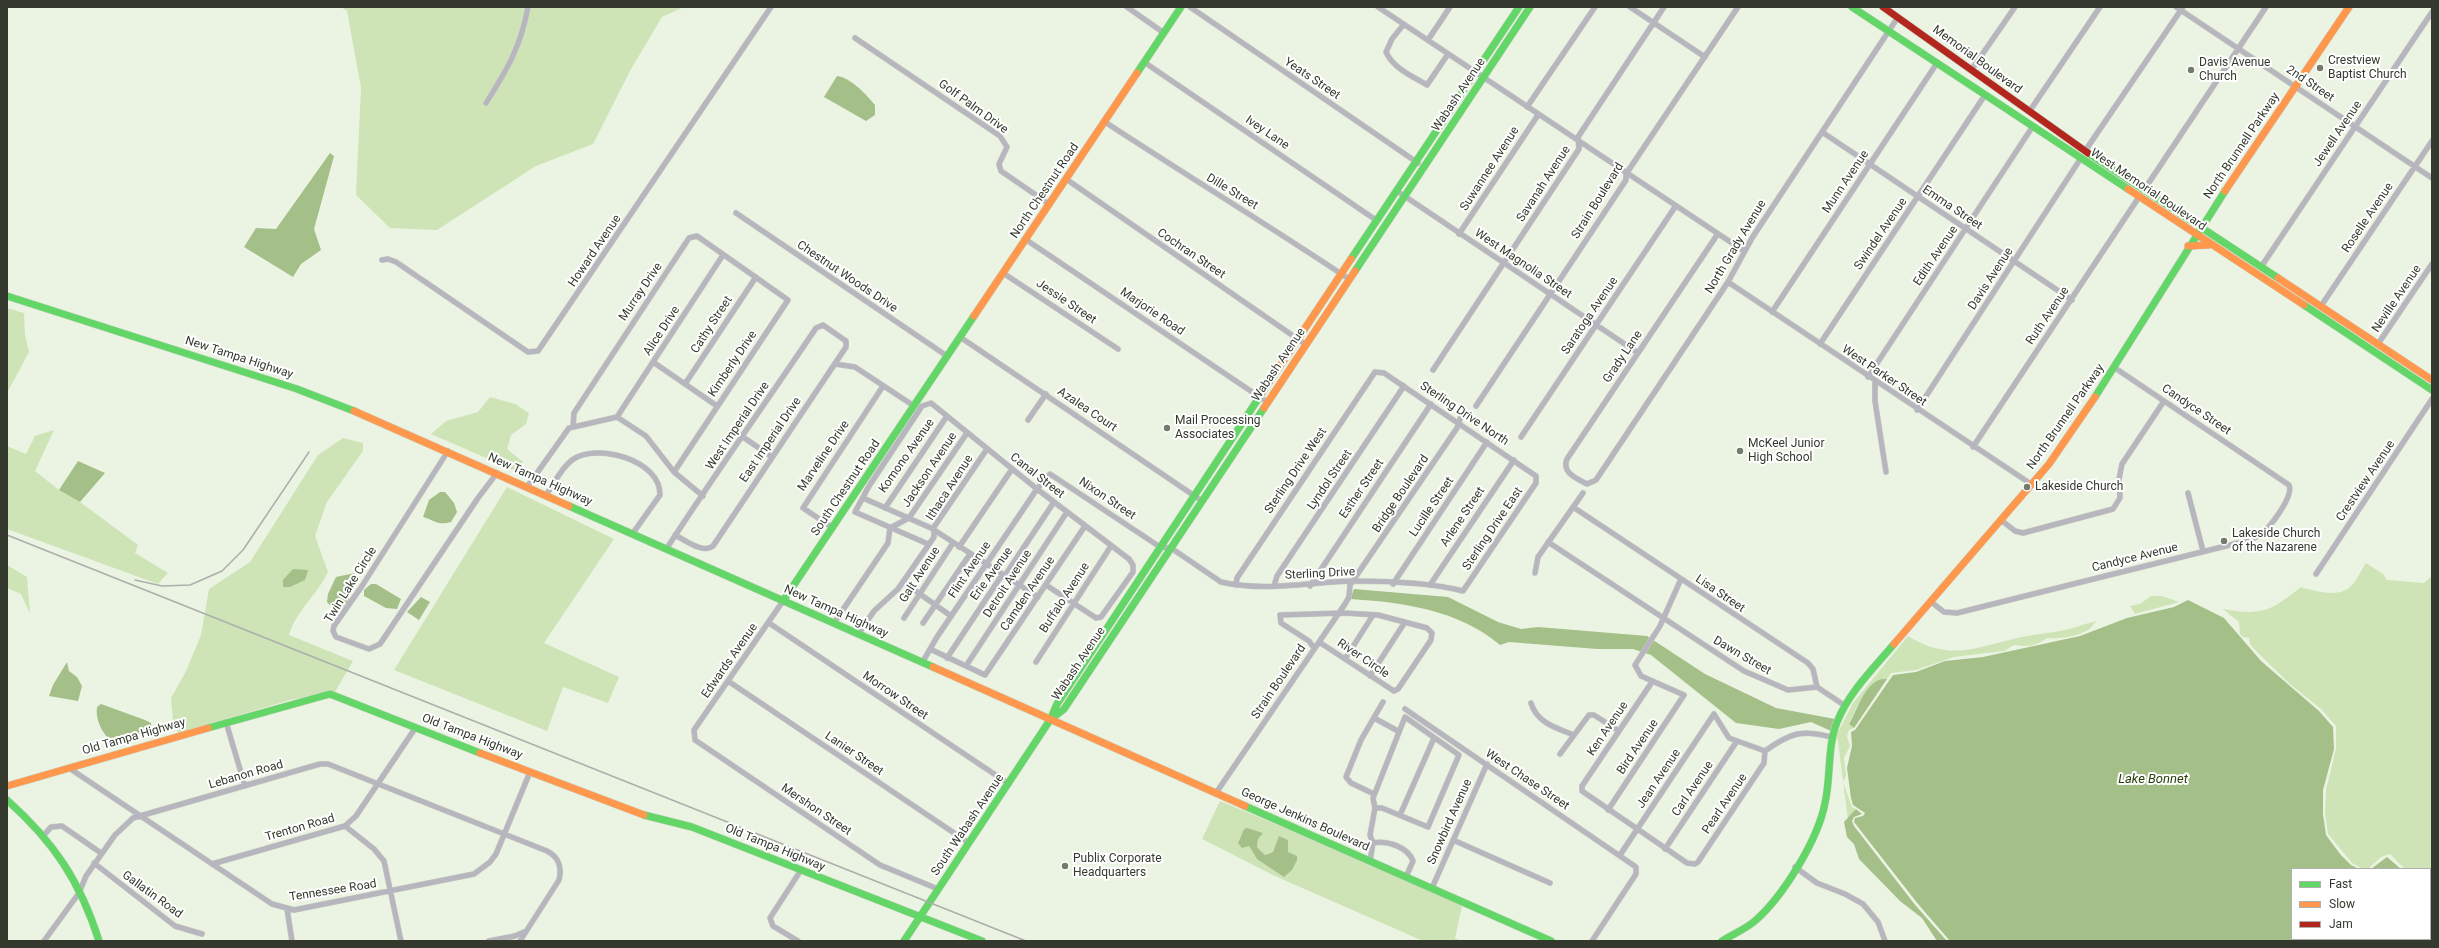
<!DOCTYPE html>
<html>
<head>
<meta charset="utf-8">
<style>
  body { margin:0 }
  #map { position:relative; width:2439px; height:948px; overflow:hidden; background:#ebf4e2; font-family:Roboto,sans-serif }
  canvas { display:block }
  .frame { position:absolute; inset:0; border:8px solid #333a2d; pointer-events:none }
  .legend { position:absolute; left:2291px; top:868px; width:140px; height:72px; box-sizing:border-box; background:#fff; border:1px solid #adb0ab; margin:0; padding:5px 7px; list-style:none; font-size:12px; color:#333a2d }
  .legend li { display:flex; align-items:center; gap:8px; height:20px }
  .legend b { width:20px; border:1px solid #adb0ab }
</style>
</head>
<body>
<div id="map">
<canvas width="2439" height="948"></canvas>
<div class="frame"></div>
<ul class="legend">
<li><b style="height:5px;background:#63d668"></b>Fast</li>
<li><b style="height:5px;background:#ff974d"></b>Slow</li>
<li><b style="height:5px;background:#b3261e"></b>Jam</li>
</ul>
</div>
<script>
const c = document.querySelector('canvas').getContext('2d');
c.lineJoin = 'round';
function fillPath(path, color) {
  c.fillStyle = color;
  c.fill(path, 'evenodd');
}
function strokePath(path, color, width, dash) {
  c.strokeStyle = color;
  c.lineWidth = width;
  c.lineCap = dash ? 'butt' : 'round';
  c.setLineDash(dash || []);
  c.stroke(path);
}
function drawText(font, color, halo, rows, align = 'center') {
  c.font = font + ' Roboto,sans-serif';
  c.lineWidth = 4;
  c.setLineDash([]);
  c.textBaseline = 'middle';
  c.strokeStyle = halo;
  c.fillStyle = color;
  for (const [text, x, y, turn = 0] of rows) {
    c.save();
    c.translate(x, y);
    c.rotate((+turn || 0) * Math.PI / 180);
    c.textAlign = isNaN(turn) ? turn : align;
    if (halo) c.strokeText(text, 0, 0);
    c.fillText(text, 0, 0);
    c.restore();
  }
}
const green = new Path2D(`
  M341 7H684L662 17 631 69 593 144 536 166 437 230 390 228 356 195 361 88 347 11Z
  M7 308 24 313 25 335 29 352 7 393Z
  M490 397 515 404 529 413 526 424 511 435 507 449 523 462 516 471 431 434 446 421 478 412Z
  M54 430 35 471 59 490 80 502 138 545 135 553 168 573 158 584 7 529V446L26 454 35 436Z
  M343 438 363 443V451L327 502 315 536 328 572C316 597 297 609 289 635L353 661 335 692 290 700 178 733 173 721 171 698 186 671 201 635 209 589 250 562 318 455Z
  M507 487 614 539 544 643 619 677 608 703 563 687 547 731 394 670Z
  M2366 563 2383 574 2387 580 2424 583 2432 576V941H2313L2314 939H2430V869H2405L2390 854 2381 857 2369 868 2363 869 2352 863 2328 834 2325 814 2326 790 2336 748V726L2321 709 2291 685 2259 654 2250 644 2249 638 2243 637 2240 634 2239 622 2223 609C2262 616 2271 611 2301 587 2314 591 2339 598 2350 587 2357 581 2361 570 2366 563Z
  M7 565 27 577 30 614 21 594 7 588Z
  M2151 596H2162L2179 602 2135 614 2130 606 2140 604Z
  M2097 621C2094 623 2092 628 2088 630 2077 637 2059 639 2047 638 2036 646 2028 647 2014 645L2004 651 1954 657 1916 670 1891 673 1887 679 1872 684 1858 705 1849 723 1854 728 1849 730 1847 736 1850 746 1844 758 1846 776 1843 782 1852 807 1856 809 1848 820 1837 734 1853 703 1908 636C1952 663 1978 646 2022 637 2036 634 2051 633 2065 630 2075 628 2086 623 2097 621Z
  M1220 801 1343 852 1462 906 1455 938 1462 941H1423L1275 876 1202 839ZM1244 829 1262 833 1258 839 1257 847 1265 855 1273 852 1278 839 1288 840V852L1293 856 1257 859 1249 846 1238 843Z`);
const water = new Path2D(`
  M837 76C850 77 867 95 875 105V115L866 121 824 97Z
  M330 153 334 156 314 229 321 250 301 264 293 277 244 247 256 228 276 229Z
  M78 461 105 473 80 502 59 490Z
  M440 492H445L454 503 457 512 451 522C438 526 434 520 423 517L429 500Z
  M293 569 308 570 305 580 290 587H283V580Z
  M355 573C356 583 348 590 349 600L341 610 336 611 327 602 328 594 336 577Z
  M371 584H376L401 599 397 609 386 608 364 596V590Z
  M1354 589 1448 597 1498 622 1521 629 1538 627 1647 636 1705 674 1776 708 1835 719 1831 731 1811 722 1779 729 1736 723 1651 655 1633 649H1597L1509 642 1500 645C1459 610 1402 602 1350 599Z
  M421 597 430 602 419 620 407 612Z
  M2188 600 2224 618 2261 661 2319 711 2333 727 2334 749 2323 790V814L2326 835 2340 854 2351 865 2359 869H2292V939H2311L2310 941H1950L1918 904 1854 822 1855 818 1863 816 1865 813 1853 805 1851 798 1847 768 1852 746 1851 732 1855 730 1893 675 1916 672 1945 661 1983 657 2080 636 2127 618 2174 607Z
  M67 662 69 671 77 677 82 686 78 701 49 696 53 685Z
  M1887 679 1854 728 1849 724C1858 709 1866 677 1887 679Z
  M101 704 145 720 151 723 152 730 111 741C102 733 95 719 97 707Z
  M1856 809 1862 814 1854 817 1852 821 1854 826 1916 906 1947 941H1937L1922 918 1900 901 1859 859 1854 844 1847 837 1844 822Z
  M1247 828 1263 833 1258 839 1257 847 1265 855 1273 852 1279 836 1288 840V852L1297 856V860L1292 870 1284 877 1257 859 1249 846 1242 848 1238 843 1244 829Z
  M2387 857 2401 869H2371Z`);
const street = new Path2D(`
  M1127 7 1164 33
  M1190 7 1418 163
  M1378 7 1744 251
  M1630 7 1705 57
  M2176 7 2432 178
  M1404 24 1392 39 1386 52C1393 68 1412 76 1427 85L1448 54
  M855 38 1000 136 1007 147 999 164 1001 171 1049 204
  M1428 40 1450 7
  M1144 62 1373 218 1379 219
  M1972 69 2015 7
  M486 103C507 70 521 46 528 7
  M1527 107 1595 7
  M2029 112 2100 7
  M1105 122C1186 175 1268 225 1349 279
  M1822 132 2072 300
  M2085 151 2183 7
  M1066 179 1305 344
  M2144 190 2266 7
  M1397 191 1638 353
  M736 213 947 356
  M1459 234 1538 115
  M1717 235 1567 459C1561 473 1578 479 1587 484L1596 480 1728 282 1752 238 1898 17
  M1025 239 1267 402
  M382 260 388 259 396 262 528 352 538 351 771 7
  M2261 267 2432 12
  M1003 273 1118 349
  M1728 282 2031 484
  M2321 306 2432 141
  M1772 312 1937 63
  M960 337 1202 501
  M1820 344 1985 95
  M2378 344 2432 264
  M653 362 717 406
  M835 364 855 367 914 406
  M1433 370 1579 149 1578 137 1664 7
  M1868 377 2033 126
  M1875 382V401L1886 472
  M685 384 756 277
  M1476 406 1626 180V174L1738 7
  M1917 410 2081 158
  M617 417 723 255
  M617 417 646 436 674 472 703 496
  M1028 420 1046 394
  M573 427 574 413 689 238 697 236 788 300 674 472
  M743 437 772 457
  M1521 437 1675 207
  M1973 447 2139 197
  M448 451 362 586 334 626 333 631 336 637 369 649 380 644 478 498 497 473
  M527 487 569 428 617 417
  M2188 493 2203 551
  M546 495C554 484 561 468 572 460 596 442 661 460 660 495L633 533
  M863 498 931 528 1038 597
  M1573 507 1808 663 1813 669 1817 687 1844 705
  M885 508 947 416
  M2001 520 2015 531 2023 533 2113 509 2120 498 2119 479 2122 464 2164 401
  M833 528 803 508 883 386
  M1548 542 1744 671 1788 690 1817 687
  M928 544 855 512 869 486 922 406 931 403 1037 489 1129 559 1133 565V572L1101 617 1096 618 1046 585
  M959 547 1012 469
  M667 548C715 474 767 401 816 328L823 325 846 341V347L713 546C703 554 685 540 675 535
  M1535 573 1538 557 1583 493
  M2316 574 2432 399
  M903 582 951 616
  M1393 584 1487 442
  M1430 585 1514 460
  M1274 586 1277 576 1404 386
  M1310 586 1431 404
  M783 601 694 730 695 740 880 865 938 889
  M1930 601 1944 612 1957 613 2242 542C2248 540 2255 538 2260 535 2270 528 2294 496 2289 485L2115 368
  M904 618 953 543
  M769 623 1009 784
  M834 623 888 543 890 528 909 518 967 433
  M923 623 970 554
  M859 633 874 611 898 589 934 537V527L987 449
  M1314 648 1309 641 1281 623 1280 615 1344 613 1378 615 1427 628 1432 633 1431 640 1398 689 1394 691 1319 642
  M930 649 985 675 1085 526
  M947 658 1000 578 1006 574 1054 502
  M1345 659 1373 615
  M1036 662 1111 546
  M922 663 937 637 1037 489 1050 474 1160 547 1171 548 1221 582C1264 592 1310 582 1354 581 1387 581 1432 583 1463 591L1536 483V476L1384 373 1375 372 1237 578 1236 585
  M966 666 1067 512
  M1370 676 1405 622
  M728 681 969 843
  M1652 682 1582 786V791L1687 863 1695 864 1698 862 1764 763 1765 751
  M1531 703C1537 723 1556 728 1574 735
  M1405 709 1636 867V874L1592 941
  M1374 718 1398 731
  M226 722 245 786
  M1560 754 1589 715H1594L1619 731
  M69 768 272 904 294 910 474 874 490 862 496 854 530 772
  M1216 793 1345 604 1349 597 1350 585 1457 428 1461 416
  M1374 794 1351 783 1346 777 1361 740 1383 702
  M1608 810 1684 695 1641 676 1635 665 1660 626 1681 579
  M1400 815 1434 738
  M345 826 374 849 384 861 401 941
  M44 835 51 827 62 826 101 853
  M1453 840 1550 883
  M1373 843C1387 840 1408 847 1413 861L1406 877
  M1665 849 1737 741
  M1620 855 1714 714 1729 738 1765 751C1790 733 1802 729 1831 737
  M1370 861 1373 843 1370 835 1375 808 1373 798 1405 717 1459 755 1428 827 1382 808H1375
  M94 863 175 926 202 934
  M212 864 345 826 356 816 416 727
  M1795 867 1817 883 1845 894 1863 904 1878 922 1885 941
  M1432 888 1487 764
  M287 909 292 941
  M44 941 79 893 86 876 115 835 133 818 320 764H328L547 851C559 857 562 868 559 880L520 941
  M489 941 515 936 524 932
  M798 941 773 926 770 918 801 870`);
const fast = new Path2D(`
  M1852 7 2128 189
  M1137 73 1181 7
  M2088 153 2278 278
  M1351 259 1519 7
  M1355 271 1530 7
  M7 296 297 389 354 411
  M2304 305 2432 390
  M2095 397 2225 191
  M569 506 933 667
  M783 601 974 316
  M1051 718 1057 704 1262 393
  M1050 720 1064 709 1264 408
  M208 728 330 694 480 753
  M7 800C54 842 80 881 99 941
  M1245 806 1551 941
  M644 815 692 827 982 941
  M904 941 1050 720
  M1722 941C1733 934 1746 929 1756 920 1783 896 1818 840 1825 803 1831 777 1827 748 1837 722 1849 692 1873 669 1894 644`);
const slow = new Path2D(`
  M2128 189 2304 305
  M2225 191 2349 7
  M2188 246 2209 245
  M2278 278 2432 380
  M974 316 1137 73
  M1262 393 1351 259
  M1264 408 1355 271
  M354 411 569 506
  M1894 644 2049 464 2095 397
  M933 667 1245 806
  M480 753 644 815
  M7 786 208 728`);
const jam = new Path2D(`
  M1883 7 2088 153`);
const rail = new Path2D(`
  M7 535 1026 941
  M135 580 162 586 190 585 222 571 243 550 309 452`);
const markers = [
  [2320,68,4,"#737b6c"],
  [2191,70,4,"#737b6c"],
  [1167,428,4,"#737b6c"],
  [1740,451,4,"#737b6c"],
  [2027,487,4,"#737b6c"],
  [2224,541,4,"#737b6c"],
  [1065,866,4,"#737b6c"]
];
const streetNames = [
  ["Memorial Boulevard",1977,60,36],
  ["Yeats Street",1312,79,34],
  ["2nd Street",2310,84,34],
  ["Wabash Avenue",1459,95,-56],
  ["Golf Palm Drive",973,107,36],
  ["Ivey Lane",1267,133,34],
  ["Jewell Avenue",2338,134,-56],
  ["North Brunnell Parkway",2242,146,-56],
  ["Suwannee Avenue",1490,169,-57],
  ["Munn Avenue",1846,182,-56],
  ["Savanah Avenue",1544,184,-57],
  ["West Memorial Boulevard",2148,190,34],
  ["North Chestnut Road",1045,191,-56],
  ["Dille Street",1232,192,31],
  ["Strain Boulevard",1598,201,-58],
  ["Emma Street",1952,208,34],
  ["Roselle Avenue",2368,218,-56],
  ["Swindel Avenue",1881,234,-56],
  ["North Grady Avenue",1736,247,-59],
  ["Howard Avenue",595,251,-56],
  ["Cochran Street",1191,254,34],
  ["Edith Avenue",1936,256,-56],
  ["West Magnolia Street",1523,264,34],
  ["Chestnut Woods Drive",847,277,34],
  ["Davis Avenue",1991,279,-57],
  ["Murray Drive",641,292,-56],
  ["Neville Avenue",2397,299,-56],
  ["Jessie Street",1066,302,34],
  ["Marjorie Road",1152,312,34],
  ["Saratoga Avenue",1590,316,-56],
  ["Ruth Avenue",2048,316,-56],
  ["Cathy Street",712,325,-57],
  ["Alice Drive",662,331,-57],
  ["Grady Lane",1623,357,-56],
  ["New Tampa Highway",239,358,18],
  ["Kimberly Drive",733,364,-56],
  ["Wabash Avenue",1279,365,-56],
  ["West Parker Street",1884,376,34],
  ["Azalea Court",1087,410,34],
  ["Candyce Street",2196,410,34],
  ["Sterling Drive North",1464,414,34],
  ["North Brunnell Parkway",2066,417,-55],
  ["West Imperial Drive",738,426,-56],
  ["East Imperial Drive",771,440,-56],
  ["Marveline Drive",824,456,-56],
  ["Komono Avenue",907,456,-55],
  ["Jackson Avenue",930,470,-56],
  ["Sterling Drive West",1296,471,-56],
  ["Canal Street",1037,476,38],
  ["New Tampa Highway",540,480,24],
  ["Lyndol Street",1330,480,-56],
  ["Crestview Avenue",2366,481,-56],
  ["South Chestnut Road",846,488,-56],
  ["Ithaca Avenue",950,488,-57],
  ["Esther Street",1362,489,-56],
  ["Bridge Boulevard",1401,494,-56],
  ["Nixon Street",1107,499,34],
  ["Lucille Street",1432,507,-56],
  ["Arlene Street",1463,517,-56],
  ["Sterling Drive East",1493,529,-56],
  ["Candyce Avenue",2135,558,-14],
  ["Flint Avenue",970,570,-56],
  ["Erie Avenue",992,574,-54],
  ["Sterling Drive",1320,574,-3],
  ["Galt Avenue",920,575,-57],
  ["Detroit Avenue",1008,584,-57],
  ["Twin Lake Circle",351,585,-58],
  ["Camden Avenue",1028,594,-56],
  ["Lisa Street",1720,594,34],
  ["Buffalo Avenue",1065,598,-57],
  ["New Tampa Highway",836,612,24],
  ["Dawn Street",1742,656,30],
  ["River Circle",1363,659,34],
  ["Edwards Avenue",730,661,-55],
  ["Wabash Avenue",1079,664,-56],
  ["Strain Boulevard",1279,682,-56],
  ["Morrow Street",895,696,34],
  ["Ken Avenue",1608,729,-56],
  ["Old Tampa Highway",134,737,-16],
  ["Old Tampa Highway",472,737,21],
  ["Bird Avenue",1638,747,-56],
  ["Lanier Street",854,754,34],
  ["Lebanon Road",246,775,-16],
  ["Jean Avenue",1659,779,-56],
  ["West Chase Street",1527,780,34],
  ["Carl Avenue",1693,789,-56],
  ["Pearl Avenue",1725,804,-56],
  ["Mershon Street",816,810,34],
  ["George Jenkins Boulevard",1305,820,24],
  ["Snowbird Avenue",1450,822,-66],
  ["South Wabash Avenue",968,825,-56],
  ["Trenton Road",300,828,-16],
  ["Old Tampa Highway",775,848,22],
  ["Tennessee Road",333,891,-9],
  ["Gallatin Road",152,895,36]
];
const poiNames = [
  ["Crestview",2328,61],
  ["Baptist Church",2328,75],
  ["Davis Avenue",2199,63],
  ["Church",2199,77],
  ["Mail Processing",1175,421],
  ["Associates",1175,435],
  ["McKeel Junior",1748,444],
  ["High School",1748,458],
  ["Lakeside Church",2035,487],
  ["Lakeside Church",2232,534],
  ["of the Nazarene",2232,548],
  ["Publix Corporate",1073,859],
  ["Headquarters",1073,873]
];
const waterNames = [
  ["Lake Bonnet",2153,780]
];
fillPath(green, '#cee4b7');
fillPath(water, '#a4bf88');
strokePath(street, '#cad1c3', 6);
strokePath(fast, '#cad1c3', 8);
strokePath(slow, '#cad1c3', 8);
strokePath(jam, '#cad1c3', 8);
strokePath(street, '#b7b5bd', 5);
strokePath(fast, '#63d668', 7);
strokePath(slow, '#ff974d', 7);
strokePath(jam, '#b3261e', 7);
strokePath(rail, '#acaeac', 1.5);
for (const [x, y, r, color] of markers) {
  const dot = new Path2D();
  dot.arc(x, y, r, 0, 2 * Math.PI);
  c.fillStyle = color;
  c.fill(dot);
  strokePath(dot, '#fff', 1.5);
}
drawText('12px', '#333a2d', '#fff', streetNames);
drawText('12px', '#333a2d', '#fff', poiNames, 'left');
drawText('italic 13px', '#283e0a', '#fff', waterNames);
</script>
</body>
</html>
